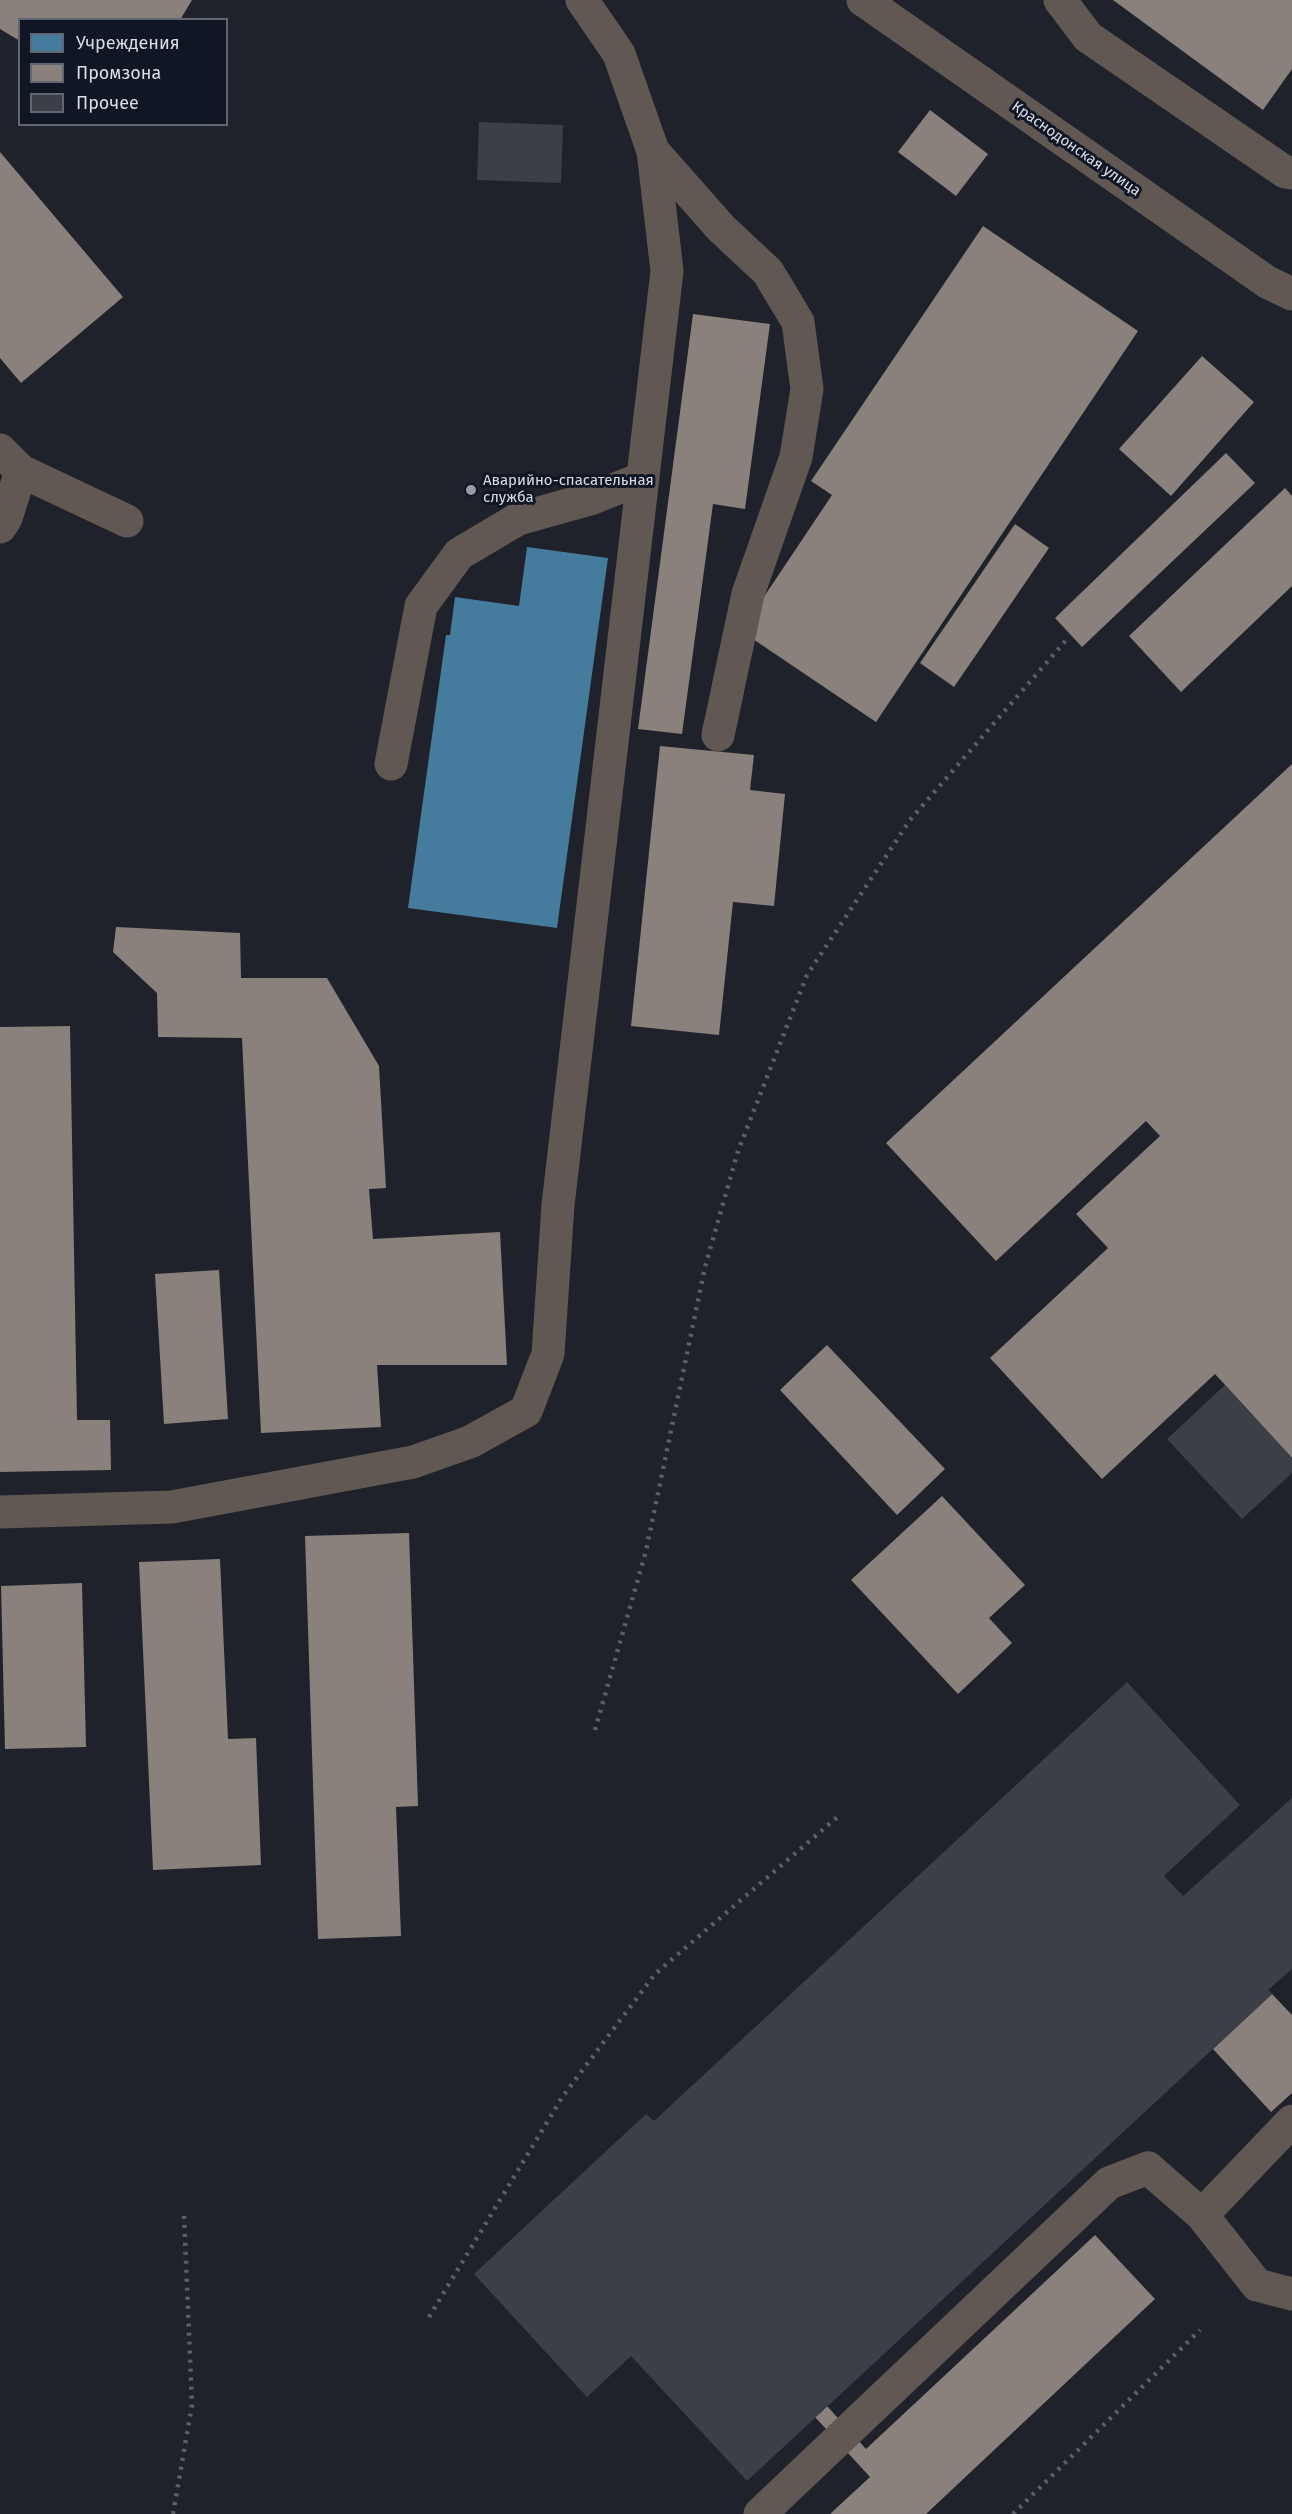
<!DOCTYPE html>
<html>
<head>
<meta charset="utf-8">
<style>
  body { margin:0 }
  #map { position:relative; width:1292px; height:2514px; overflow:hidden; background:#1f222a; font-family:"Fira Sans",sans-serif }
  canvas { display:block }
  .legend { position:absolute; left:18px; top:18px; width:210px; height:108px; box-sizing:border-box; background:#111625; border:2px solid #616673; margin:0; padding:8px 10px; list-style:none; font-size:18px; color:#d8dde8 }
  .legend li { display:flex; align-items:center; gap:12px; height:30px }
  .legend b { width:30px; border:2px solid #616673 }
</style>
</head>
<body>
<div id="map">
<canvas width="1292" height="2514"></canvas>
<ul class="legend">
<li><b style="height:16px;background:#457b9d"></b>Учреждения</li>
<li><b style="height:16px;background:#8a817c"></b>Промзона</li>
<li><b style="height:16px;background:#3d3f47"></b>Прочее</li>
</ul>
</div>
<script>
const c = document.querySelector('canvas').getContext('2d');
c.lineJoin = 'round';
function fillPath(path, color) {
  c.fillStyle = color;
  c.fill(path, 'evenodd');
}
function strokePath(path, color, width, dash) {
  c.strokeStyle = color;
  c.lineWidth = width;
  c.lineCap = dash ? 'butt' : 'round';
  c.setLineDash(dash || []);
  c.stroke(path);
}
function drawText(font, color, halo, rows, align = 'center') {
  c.font = font + ' "Fira Sans",sans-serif';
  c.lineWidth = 6;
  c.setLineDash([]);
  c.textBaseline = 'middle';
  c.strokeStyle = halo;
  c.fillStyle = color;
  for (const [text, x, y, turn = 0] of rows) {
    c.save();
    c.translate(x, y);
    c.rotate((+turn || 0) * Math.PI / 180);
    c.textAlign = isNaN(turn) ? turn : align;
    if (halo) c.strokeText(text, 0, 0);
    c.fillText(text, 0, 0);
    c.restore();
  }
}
const public = new Path2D(`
  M527 547 608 558 557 928 408 908 446 635H450L455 597 519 606Z`);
const industry = new Path2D(`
  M0 0H192L180 20H20V41L0 29Z
  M1113 0H1292V69L1263 110Z
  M930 110 988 154 956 196 898 152Z
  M0 152 123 297 21 383 0 358Z
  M983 226 1138 331 876 722 741 631 832 495 811 481Z
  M693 314 770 324 745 509 713 504 682 734 638 729Z
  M1202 356 1254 402 1171 496 1119 449Z
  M1226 453 1255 483 1082 647 1055 618Z
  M1285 488 1292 496V586L1181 692 1129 636Z
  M1015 524 1049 548 954 687 920 663Z
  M660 746 754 755 750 790 785 794 774 906 733 902 719 1035 631 1026Z
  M1292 764V1458L1215 1374 1102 1479 990 1358 1108 1248 1076 1214 1160 1136 1146 1121 996 1261 886 1143Z
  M116 927 240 933 241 978H327L379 1066 386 1188 369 1189 373 1239 500 1232 507 1365H377L381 1427 261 1433 242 1038 158 1037 157 993 113 952Z
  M70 1026 77 1420H110L111 1470 0 1472V1027Z
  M219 1270 228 1419 164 1424 155 1274Z
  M827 1345 945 1469 897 1515 780 1390Z
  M942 1496 1025 1585 989 1618 1012 1643 958 1694 851 1580Z
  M409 1533 418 1806 396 1807 401 1936 318 1939 305 1536Z
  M220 1559 228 1739 256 1738 261 1865 153 1870 139 1562Z
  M82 1583 86 1747 5 1749 1 1586Z
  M1272 1994 1292 2015V2093L1271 2112 1213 2049Z
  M1095 2235 1155 2299 926 2514H830L870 2477 815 2417 827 2406 866 2449Z`);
const building = new Path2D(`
  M479 122 563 125 561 183 477 180Z
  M1225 1385 1292 1458V1473L1242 1519 1167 1439Z
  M1127 1682 1240 1805 1164 1876 1183 1896 1292 1798V1969L1268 1990 1272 1994 747 2481 631 2356 587 2397 474 2274 646 2114 654 2121Z`);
const minor = new Path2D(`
  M863 0 1267 282 1292 294
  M1060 0 1088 37 1285 172 1292 173
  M653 151 721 228 768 272 798 322 807 389 796 457 748 594 718 735
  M0 450 21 471 127 521
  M0 527 6 518 21 471
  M391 764 421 606 459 554 518 519 593 498 643 478
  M0 1512 172 1507 413 1462 470 1442 526 1411 548 1354 558 1205 667 271 653 151 619 54 582 0
  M1292 2121 1202 2215 1257 2285 1292 2294
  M760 2514 1109 2183 1148 2168 1202 2215`);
const rail = new Path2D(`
  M595 1730 646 1551 705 1267 738 1151 807 975 910 820 1068 638
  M429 2317 563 2096 655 1974 841 1814
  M173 2514 192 2405 184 2214
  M1013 2514 1200 2330`);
const markers = [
  [471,490,6,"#979ca6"]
];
const streetNames = [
  ["Краснодонская улица",1076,149,35]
];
const poiNames = [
  ["Аварийно-спасательная",483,481],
  ["служба",483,498]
];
fillPath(public, '#457b9d');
fillPath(industry, '#8a817c');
fillPath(building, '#3d3f47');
strokePath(minor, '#615853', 33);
strokePath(rail, '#605e5e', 4.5, [3, 6]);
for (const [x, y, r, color] of markers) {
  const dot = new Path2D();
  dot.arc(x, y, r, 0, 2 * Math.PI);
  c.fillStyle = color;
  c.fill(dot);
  strokePath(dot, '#111625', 2);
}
drawText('15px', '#d8dde8', '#111625', streetNames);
drawText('15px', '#d8dde8', '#111625', poiNames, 'left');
</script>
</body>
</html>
